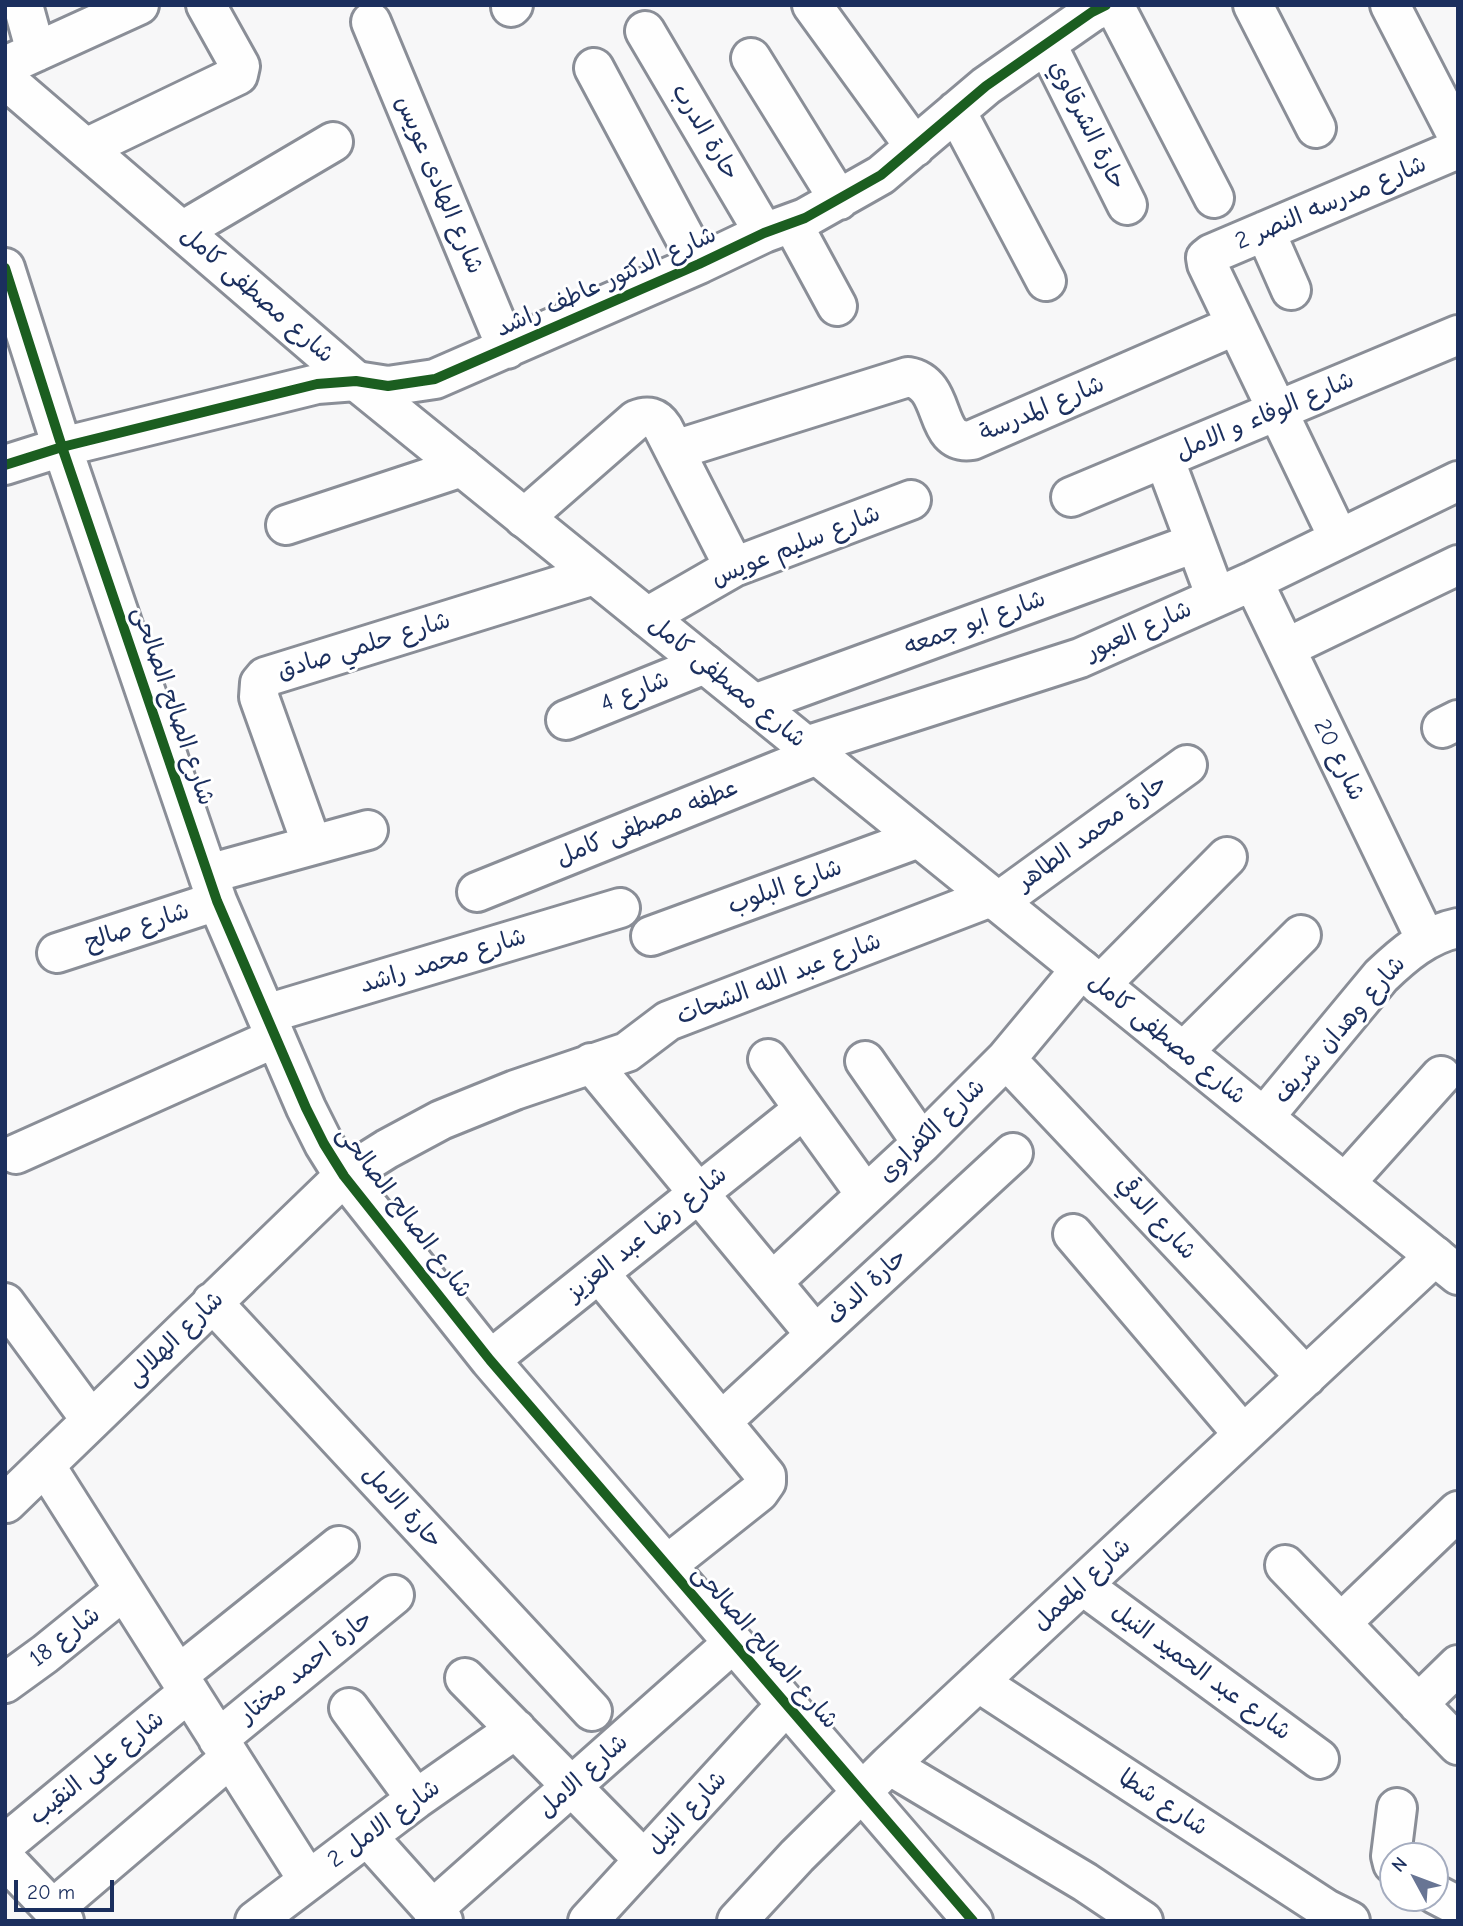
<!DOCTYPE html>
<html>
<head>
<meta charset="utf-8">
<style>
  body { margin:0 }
  #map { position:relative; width:1463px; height:1926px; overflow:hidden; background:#f7f7f8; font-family:"Comic Neue",sans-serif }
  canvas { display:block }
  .frame { position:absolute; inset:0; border:7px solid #1b2f5e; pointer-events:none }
  .north { position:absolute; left:1379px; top:1842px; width:70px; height:70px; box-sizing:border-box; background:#fff; border:2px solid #a4acbf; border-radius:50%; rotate:311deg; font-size:19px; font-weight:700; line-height:28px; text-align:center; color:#1b2f5e }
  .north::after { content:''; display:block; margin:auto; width:24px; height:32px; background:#687594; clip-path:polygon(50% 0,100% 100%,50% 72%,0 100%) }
  .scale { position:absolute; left:14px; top:1880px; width:100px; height:32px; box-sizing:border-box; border:4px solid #1b2f5e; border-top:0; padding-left:9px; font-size:21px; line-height:24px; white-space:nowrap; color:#1b2f5e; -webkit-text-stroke:5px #fff; paint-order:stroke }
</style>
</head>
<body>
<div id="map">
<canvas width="1463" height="1926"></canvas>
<div class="frame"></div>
<div class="north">N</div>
<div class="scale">20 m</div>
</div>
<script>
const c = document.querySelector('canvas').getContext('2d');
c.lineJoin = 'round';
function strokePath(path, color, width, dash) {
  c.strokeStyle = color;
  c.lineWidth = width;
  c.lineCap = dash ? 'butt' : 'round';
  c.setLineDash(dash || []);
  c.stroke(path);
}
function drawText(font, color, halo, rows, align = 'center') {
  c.font = font + ' "Comic Neue","Playpen Sans Arabic",sans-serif';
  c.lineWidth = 6;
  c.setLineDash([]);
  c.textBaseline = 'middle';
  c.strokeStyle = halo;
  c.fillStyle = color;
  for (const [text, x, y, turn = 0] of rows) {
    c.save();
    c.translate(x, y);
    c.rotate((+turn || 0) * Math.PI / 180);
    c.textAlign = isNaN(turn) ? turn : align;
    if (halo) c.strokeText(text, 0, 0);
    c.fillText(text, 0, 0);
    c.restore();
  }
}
const minor = new Path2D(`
  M23 5 36 52
  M812 5 915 147
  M1114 5 1214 198
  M1253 5 1316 128
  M1390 5 1458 137
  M511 7 513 5
  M371 22 507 349
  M645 31 764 233
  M1047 45 1127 205
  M751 58 839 200
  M5 66 139 5
  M594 68 699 264
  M956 111 1046 281
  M86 148 238 75 240 66 206 5
  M792 223 837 306
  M182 231 333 142
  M1265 231 1291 290
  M5 268 62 447 217 901 306 1108 324 1144 344 1176 490 1360 973 1921
  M675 450 908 377C949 384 931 446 972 440L1236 325
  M1164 458 1216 597
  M5 465 62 447 317 384 356 381 388 386 435 379 699 264 764 233 805 218 881 175 986 86 1092 12 1106 5
  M1071 497 1458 335
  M524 518 636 420C648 415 656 417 663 428L734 567
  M286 525 462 467
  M1339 539 1207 264 1206 258 1211 254 1458 149
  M1253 581 1426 940
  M647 617 734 567 911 500
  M1286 648 1458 565
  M754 704 1195 543
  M566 720 705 664
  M1442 728 1458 720
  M806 746 1080 658 1253 581 1458 481
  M312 845 259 697 260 683 265 677 594 575
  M208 874 368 830
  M477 892 817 755
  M998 902 1187 765
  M651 936 919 838
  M57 953 217 901
  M1100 985 1227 857
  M266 1014 620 908
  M1183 1052 1301 935
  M768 1059 866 1195
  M1006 1059 1306 1377
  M865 1061 922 1143
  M591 1063 815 1334
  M1264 1117 1381 976C1403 955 1427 934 1458 928
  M16 1154 275 1038
  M1345 1183 1441 1076
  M1073 1234 1243 1434
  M599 1273 766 1476V1482L759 1492 667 1565
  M772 1282 922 1143 1006 1059 1081 969
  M212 1302 592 1711
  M5 1303 91 1420
  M490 1360 804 1109
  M722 1421 1013 1153
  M45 1465 308 1880
  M6 1503 344 1176 387 1149 441 1120 515 1090 627 1052 668 1021 991 897
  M1285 1565 1458 1745
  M1082 1585 1319 1759
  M1341 1623 1458 1511
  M178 1675 339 1546
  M465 1678 644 1860
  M978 1682 1326 1909 1350 1921
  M5 1683 45 1654 124 1590
  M1418 1704 1458 1665
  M349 1708 416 1799
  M218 1739 394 1595
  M889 1765 1085 1882 1143 1921
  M367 1836 443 1921
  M5 1844 189 1692
  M5 1859 64 1921
  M1393 1864 1391 1856 1397 1808
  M1435 1894 1458 1906
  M53 1909 230 1758
  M432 1910 733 1643
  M255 1921 416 1799 516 1729
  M588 1921 786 1705
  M737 1921 797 1856 889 1765 1435 1256`);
const major = new Path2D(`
  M5 79 356 381 1458 1275`);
const cycleway = new Path2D(`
  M5 268 62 447 217 901 306 1108 324 1144 344 1176 490 1360 973 1921
  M5 465 62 447 317 384 356 381 388 386 435 379 699 264 764 233 805 218 881 175 986 86 1092 12 1106 5`);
const streetNames = [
  ["حارة الشرقاوي",1087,125,63],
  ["حارة الدرب",705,132,59],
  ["شارع الهادى عويس",439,185,67],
  ["شارع مدرسه النصر 2",1331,203,-23],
  ["شارع الدكتور عاطف راشد",606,282,-24],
  ["شارع مصطفى كامل",257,295,41],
  ["شارع المدرسة",1042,409,-23],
  ["شارع الوفاء و الامل",1265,416,-23],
  ["شارع سليم عويس",796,546,-22],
  ["شارع ابو جمعه",975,623,-20],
  ["شارع العبور",1139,631,-24],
  ["شارع حلمي صادق",364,646,-17],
  ["شارع مصطفى كامل",727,682,39],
  ["شارع 4",635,692,-22],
  ["شارع الصالح الصالحى",173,706,71],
  ["شارع 20",1339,760,64],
  ["عطفه مصطفى كامل",647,823,-22],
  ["حارة محمد الطاهر",1092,833,-36],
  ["شارع البلوب",785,887,-20],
  ["شارع صالح",137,927,-18],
  ["شارع محمد راشد",443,961,-17],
  ["شارع عبد الله الشحات",779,979,-21],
  ["شارع وهدان شريف",1340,1030,-49],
  ["شارع مصطفى كامل",1167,1039,39],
  ["شارع الكفراوى",932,1131,-44],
  ["شارع الصالح الصالحى",404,1212,53],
  ["شارع الدقي",1156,1218,47],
  ["شارع رضا عبد العزيز",647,1234,-39],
  ["حارة الدف",867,1287,-43],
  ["شارع الهلالى",175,1339,-44],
  ["حارة الامل",402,1507,47],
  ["شارع المعمل",1082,1585,-43],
  ["شارع 18",65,1637,-38],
  ["شارع الصالح الصالحى",765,1647,49],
  ["حارة احمد مختار",306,1667,-39],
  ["شارع عبد الحميد النيل",1201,1672,36],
  ["شارع على النقيب",97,1768,-39],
  ["شارع الامل",583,1776,-42],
  ["شارع شطا",1163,1803,33],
  ["شارع النيل",687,1813,-47],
  ["شارع الامل 2",384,1824,-36]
];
strokePath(minor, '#8a8e97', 44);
strokePath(major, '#8a8e97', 44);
strokePath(minor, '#fefefe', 38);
strokePath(major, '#fefefe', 38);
strokePath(cycleway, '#1b5e20', 10);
drawText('24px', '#1b2f5e', '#fff', streetNames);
</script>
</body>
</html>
